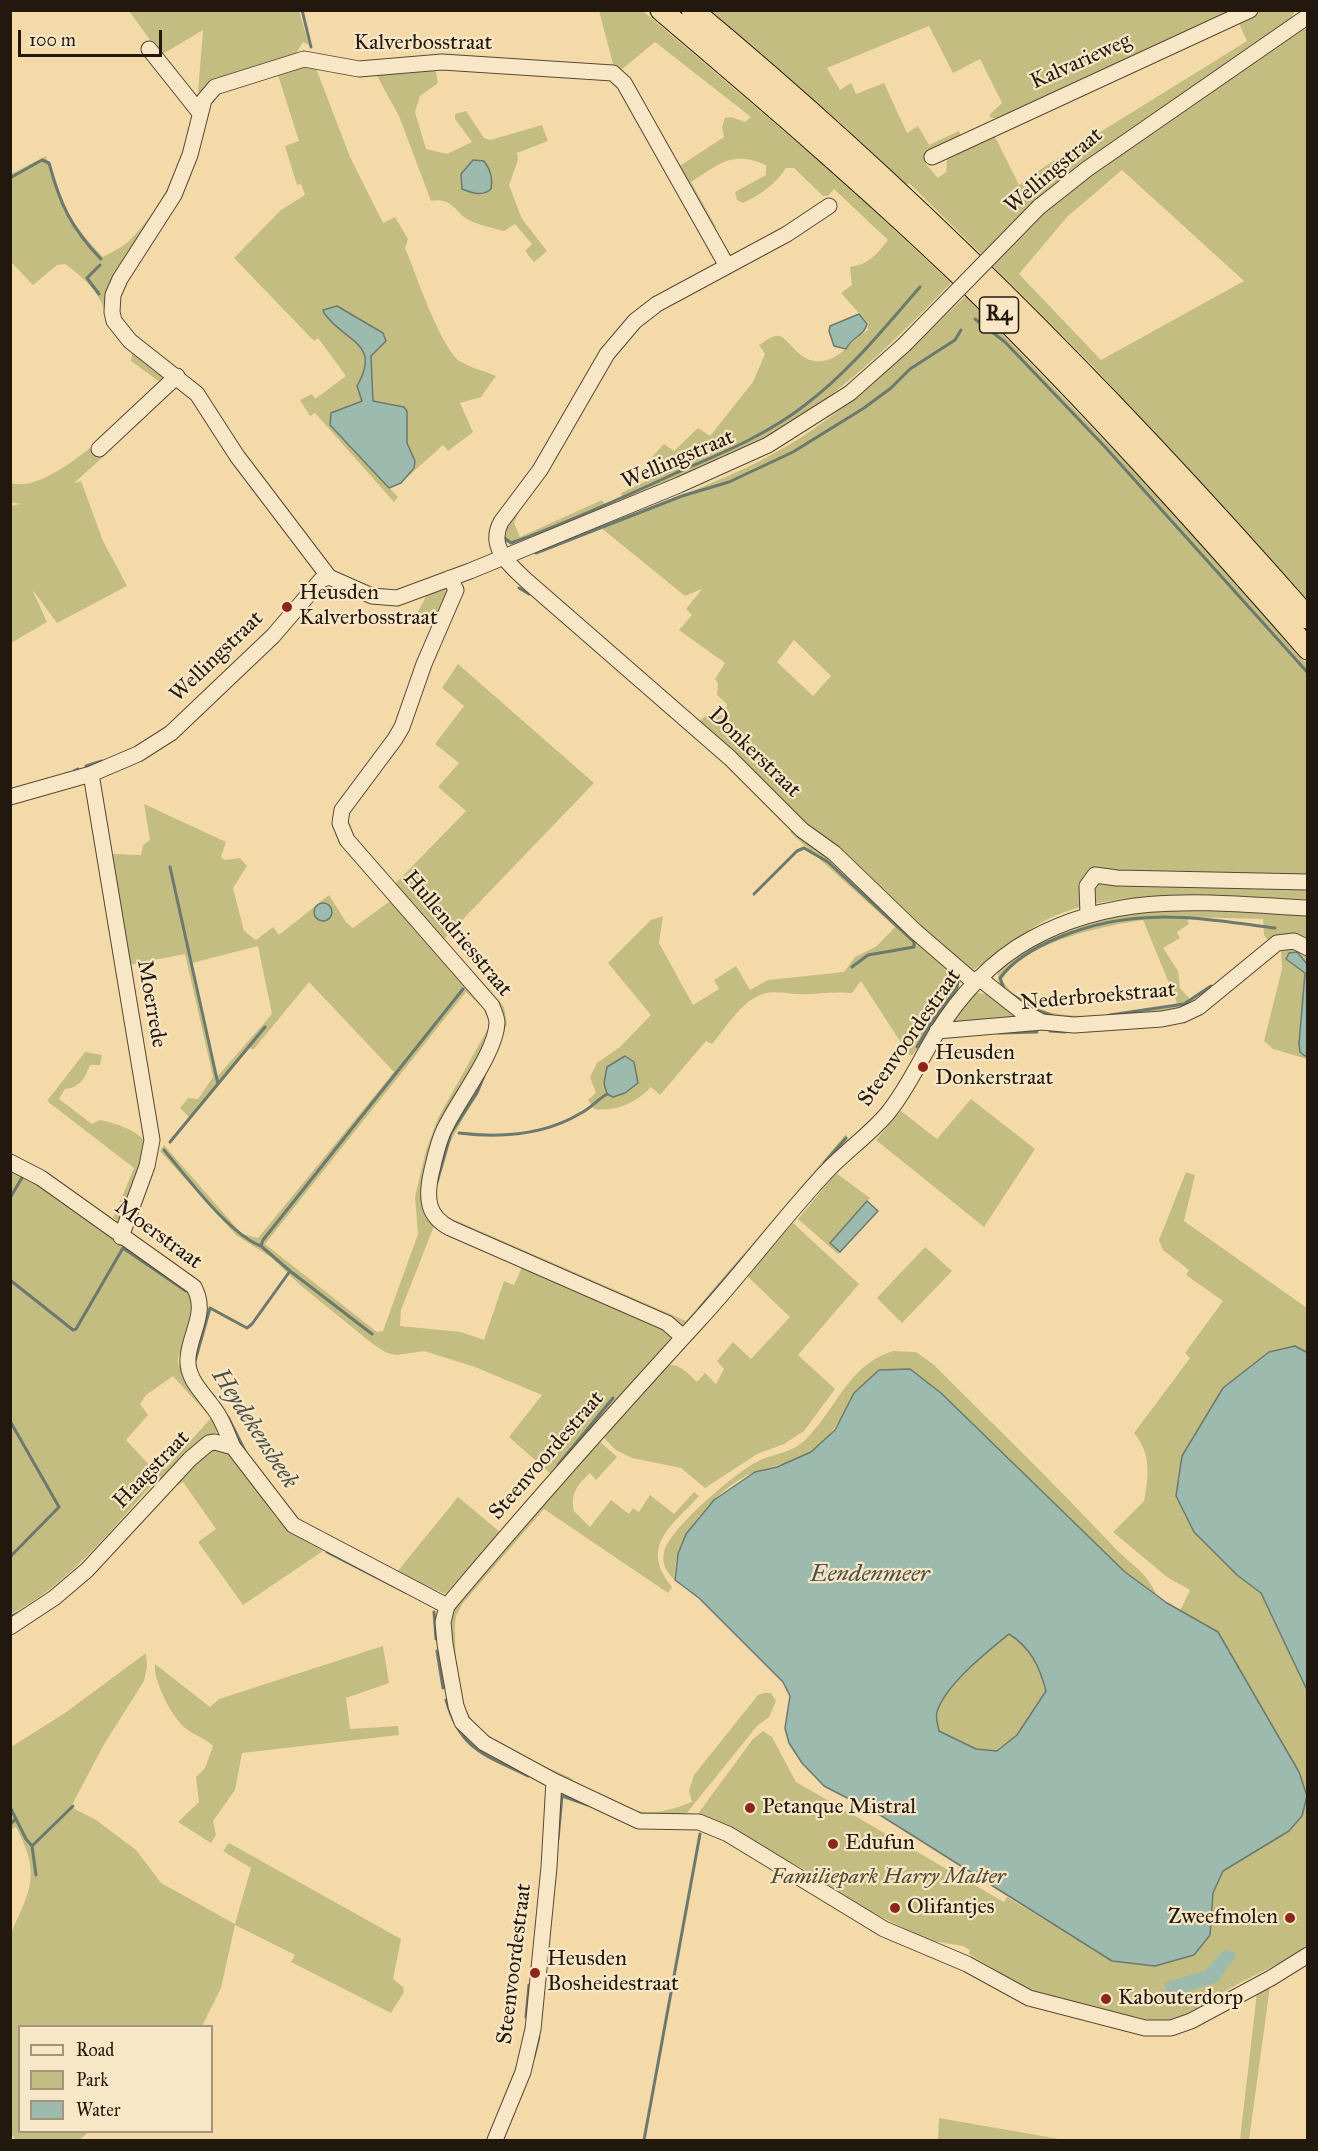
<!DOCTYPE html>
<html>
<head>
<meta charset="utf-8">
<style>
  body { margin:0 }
  #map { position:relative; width:1318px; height:2151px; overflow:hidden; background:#f5daa9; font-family:"IM FELL Great Primer",serif }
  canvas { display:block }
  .frame { position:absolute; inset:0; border:12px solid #22180e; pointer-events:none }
  .legend { position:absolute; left:18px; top:2025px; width:195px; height:108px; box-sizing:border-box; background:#f8e7c7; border:2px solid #a2947d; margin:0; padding:8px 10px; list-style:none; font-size:18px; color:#22180e }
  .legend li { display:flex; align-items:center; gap:12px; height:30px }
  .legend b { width:30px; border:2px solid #a2947d }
  .scale { position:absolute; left:18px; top:30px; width:144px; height:27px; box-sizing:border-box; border:3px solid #22180e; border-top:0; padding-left:8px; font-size:18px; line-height:21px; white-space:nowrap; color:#22180e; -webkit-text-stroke:4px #f8e7c7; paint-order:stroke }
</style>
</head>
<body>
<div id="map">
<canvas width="1318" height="2151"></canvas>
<div class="frame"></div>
<ul class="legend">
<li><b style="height:8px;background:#f8e7c7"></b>Road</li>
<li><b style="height:16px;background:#c4bd82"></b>Park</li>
<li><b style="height:16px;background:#9dbaae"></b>Water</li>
</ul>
<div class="scale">100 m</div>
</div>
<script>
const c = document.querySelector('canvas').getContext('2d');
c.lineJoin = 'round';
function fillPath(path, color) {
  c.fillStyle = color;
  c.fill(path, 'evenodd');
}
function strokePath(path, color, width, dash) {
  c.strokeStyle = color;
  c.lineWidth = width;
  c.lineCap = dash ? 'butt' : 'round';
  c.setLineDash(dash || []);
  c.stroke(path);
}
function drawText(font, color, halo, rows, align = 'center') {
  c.font = font + ' "IM FELL Great Primer",serif';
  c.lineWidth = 4.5;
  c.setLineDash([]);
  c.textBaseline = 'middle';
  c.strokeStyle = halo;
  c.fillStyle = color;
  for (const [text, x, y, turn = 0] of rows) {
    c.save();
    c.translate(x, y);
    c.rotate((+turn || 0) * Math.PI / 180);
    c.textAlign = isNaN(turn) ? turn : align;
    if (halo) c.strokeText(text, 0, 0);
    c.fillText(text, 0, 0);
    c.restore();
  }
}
const green = new Path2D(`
  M129 11H299L309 45 303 42 295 55 198 92 203 30 161 55Z
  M599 11H643L841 180 951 283C894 341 838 399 766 437 720 462 671 480 623 500L621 493 650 479 659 464 651 458 664 444 674 451 698 428 710 436 753 382 765 354 759 345C764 342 770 337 776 336 788 333 799 369 827 360 844 355 853 339 868 330V323L841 293 852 285 850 267C869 264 876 255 888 240L834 189 828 196H823L794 168H786C776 184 760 195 743 203L737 200 735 192 766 175V165C732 150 719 164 691 182L716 227 711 231 675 169 724 137 722 127 725 118 731 117 745 122 751 117 655 42 621 70 613 64Z
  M710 11H1228L1230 13 996 118H991L989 115 1002 103 980 59 953 73 929 26 827 68 840 90 851 83 856 94 884 83 907 133 918 126 929 145 959 131 962 138 928 154 926 164 938 178 946 172 948 151 992 131 1019 185 1047 165 1247 41 1237 19 1260 11H1293L1294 14 1288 22 1067 174 981 254 909 183 907 185 844 126Z
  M1300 27H1307V603L1093 366 993 266 1063 195ZM1122 170 1244 281 1101 360 1019 274 1067 217Z
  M314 63 350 157 383 223 395 217 408 239 405 248C415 271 441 350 461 362 471 368 485 371 496 376L481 397 460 403 473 432 448 451 443 445 401 483 414 469 407 443V411L404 407 373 401 371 356 383 333 337 306 328 319C354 342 378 348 357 386L362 401 349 405 330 425 398 497 394 502 315 413 310 416 300 400 312 394 315 399 346 376 318 338 314 341 234 258 281 210 305 195 301 184 297 185 285 146 299 141 276 69Z
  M435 66 438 83 420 96 415 112 426 149 447 154 472 142 455 119V114L466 111 484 138 490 140 542 125 548 141 517 153 518 160 509 185 522 219 547 251 534 262 525 251 532 244 515 224 504 231C494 228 481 226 471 221 455 214 453 196 431 201L399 116 376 74Z
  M191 117H194L175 184 106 314C99 291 84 278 65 264L57 265 33 285 11 262V174L46 156C57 199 72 225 103 257 112 252 123 247 130 240 155 217 193 151 191 117Z
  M966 296 1166 505 1307 664V878L1111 871 1094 884 1307 887V899C1228 899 1122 884 1048 919 1022 932 997 954 972 971L937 940 930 949 958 975 959 985 913 1055H909L861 981 852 993C832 991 814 995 795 994 782 993 770 990 758 996 740 1004 725 1029 712 1044L706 1041 660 1095 651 1087C636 1103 616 1112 594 1109L588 1100 596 1093 590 1077 597 1063 620 1047 651 1015 608 963 651 920 663 916 659 943 693 1005 719 989 714 980 736 966 750 990 768 980 844 972 855 957 877 946 895 927 794 836 790 832 794 828 698 722 708 714 714 716 725 715 727 704 717 695 718 683 715 679 725 663 679 630 692 615 686 609 702 589 685 596 600 527C667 499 740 477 800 438 861 399 914 345 966 296ZM794 640 831 676 813 696 777 662Z
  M133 347 172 375 97 448 104 456 74 483 81 481 103 541 127 586 57 623 32 589 47 622 11 643 10 506 20 504 11 502V483C51 496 133 409 161 383L131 361Z
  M602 500 606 506 515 543H504L505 526 515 511 518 514 514 523 520 537Z
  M444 587 450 590 434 626 417 614 427 594Z
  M458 664 594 783 444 939 496 997 504 1007 507 1024 481 1085 446 1150 435 1192 436 1205 441 1214 686 1321 846 1134 849 1144 826 1166 686 1328 679 1327 457 1228C433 1217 429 1202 434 1176 436 1163 440 1149 445 1137 456 1108 504 1044 500 1017 497 1001 452 956 439 942L443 939 395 884 466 811 438 787 459 763 435 744 464 706 442 688Z
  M144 804 226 842 221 857 225 860 240 858 247 866 233 888 244 931 256 940 273 927 279 935 329 895 346 922 353 928 393 899 487 1006 493 1030 441 1125 429 1219 434 1226 401 1310 400 1326 461 1332 484 1340 504 1281 514 1285 523 1265 665 1327 671 1338 553 1476 509 1437 542 1395 475 1367 424 1351 397 1355 387 1353 374 1345 300 1285 272 1258 236 1235 160 1151 164 1145 242 1234 258 1238 394 1072 309 982 253 1050 250 1048 189 1117 180 1108 188 1098 198 1099 213 1077 185 954 128 965 110 854 141 855 143 845 150 840ZM258 946 272 1014 216 1078 192 963ZM466 992 489 1014 491 1023 438 1118 426 1150 415 1197 418 1234 383 1331 377 1332 265 1244Z
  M1185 907 1307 915V945L1276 937 1268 940 1264 935 1263 919 1186 917 1189 924 1177 932 1180 938 1163 948 1178 971 1180 988 1189 998V1006C1171 1012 1072 1024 1055 1019 1033 1012 1017 1000 999 986L998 971 1016 954 1090 919ZM1143 920 1178 1005C1124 1011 1039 1036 1002 980 1023 942 1104 926 1143 920Z
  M1284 946 1307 952V964L1297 952 1286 956V958L1305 973 1299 1044 1307 1059 1273 1049 1264 1041 1282 969 1281 948Z
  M975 993 987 994 1013 1013 1015 1019 949 1023Z
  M85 1052 102 1055 100 1065H90C84 1079 81 1087 65 1089L59 1099 92 1124 100 1120C114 1123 138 1130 145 1142L140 1166 118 1221 113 1218 134 1168 47 1101Z
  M971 1099 1035 1149 984 1227 876 1140 901 1111 937 1139Z
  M10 1167 24 1173 195 1297 187 1338 178 1357V1363L219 1419V1430L195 1450 162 1483 159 1477C114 1526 71 1583 11 1614ZM173 1376 211 1418 166 1468H152L126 1440 148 1415 140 1404 146 1395Z
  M1186 1172 1195 1175 1184 1221 1307 1308V1353L1295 1346 1194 1532 1237 1575 1261 1593 1307 1690V1948C1282 1963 1255 1974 1229 1989 1205 2002 1186 2019 1158 2022L1036 1994 969 1954 970 1950 963 1946 927 1940 866 1909 802 1868 697 1815 753 1739 763 1731 772 1737 796 1782 1004 1902 1007 1897 1112 1961 1155 1966 1194 1955 1210 1935 1213 1893 1223 1871 1241 1858 1218 1632 1180 1611 1190 1590 1167 1577 1113 1532 1144 1501C1149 1476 1151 1453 1134 1433L1190 1358 1185 1353 1223 1301 1186 1275 1189 1270 1163 1250 1159 1240Z
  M836 1173 870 1198 830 1242 840 1252 838 1254 798 1219Z
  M793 1223 859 1284 798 1355 835 1389 804 1431 784 1444 757 1454 705 1488 681 1468 632 1458 616 1450 601 1435 663 1365C678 1362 687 1372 697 1382L705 1373 716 1384 724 1369 717 1361 733 1342 751 1359 790 1317 747 1276 784 1227H789Z
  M925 1247 952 1271 902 1323 877 1298Z
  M893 1351 916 1352 933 1364C993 1424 1054 1483 1112 1545 1129 1564 1146 1570 1157 1596L854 1393C842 1415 833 1437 811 1451 794 1463 774 1465 755 1472 718 1486 671 1539 675 1580 667 1573 661 1564 664 1552 669 1529 736 1472 758 1461 773 1454 791 1453 804 1441 836 1411 847 1365 893 1351Z
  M597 1439 617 1457 596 1480 590 1473C577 1485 570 1494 574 1511L590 1527 611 1500 629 1514 633 1508 639 1512 650 1495 674 1514 694 1492 699 1496C671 1527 639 1546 672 1587L668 1593 544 1509 463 1603 456 1616 455 1625C455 1652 456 1688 468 1713 483 1744 543 1764 573 1779L570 1784 490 1741 464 1715 448 1629 452 1609Z
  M212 1446 234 1456 276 1518 289 1531 323 1551 243 1605 198 1542 216 1529 183 1482 166 1493Z
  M458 1497 500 1532 445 1594 397 1572Z
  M1009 1633C1030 1648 1040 1667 1046 1691L1017 1735 997 1751 976 1749 939 1731C938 1725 935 1717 937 1712 946 1684 987 1652 1009 1633Z
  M383 1646 389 1683 346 1698 350 1729 398 1726 399 1735 242 1753 235 1790 213 1821 216 1835 211 1843 178 1822 199 1802 196 1777 205 1768 213 1746C205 1738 194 1735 185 1728 172 1717 153 1681 155 1664L210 1707 219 1699Z
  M146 1653 147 1667 144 1681 103 1746 71 1807 96 1820 136 1850 161 1883 235 1924 251 1868 223 1851 229 1843 401 1939 393 1979 403 1987 404 1992 391 2013 291 1962 295 1955 235 1925 221 1988 202 2026H20V2132H89L79 2140H15L10 2130 11 1933C32 1887 40 1873 16 1827L11 1829V1747L65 1713Z
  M764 1693H771L776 1701 769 1717 757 1726 686 1814 651 1819 595 1798 598 1793C636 1815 651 1818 692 1802L689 1791 694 1775 758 1695Z
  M1270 1986 1249 2140H1240L1257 1992Z
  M939 2118 1065 2140H938Z`);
const water = new Path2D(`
  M473 160 484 161C491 170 493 179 491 189 482 197 472 193 462 189L461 174Z
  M337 306 383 333 386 341 371 356 373 401 404 407 407 411V443L415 461 414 468 401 483 389 488 330 425 331 413 362 401 357 386C382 342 345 343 324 313L323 310Z
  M859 314 867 324C865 335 851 338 846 349L834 346 829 331 830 326Z
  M314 912a9 9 0 1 1 18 0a9 9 0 1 1-18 0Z
  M1297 952 1307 964 1308 1055 1305 1056 1300 1052 1299 1044 1305 973 1286 959 1289 953Z
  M625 1056 634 1062 638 1083 625 1093 613 1097 607 1094 604 1083 607 1067Z
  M867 1201 878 1211 840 1252 830 1243Z
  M1295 1346 1308 1353 1307 1690 1261 1593 1237 1575 1194 1532 1176 1496 1182 1456 1223 1388 1269 1352Z
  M910 1369 941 1393 1125 1572 1167 1603 1218 1632 1299 1772 1307 1796 1302 1816 1289 1831 1223 1871 1213 1893 1210 1935 1194 1955 1155 1966 1112 1961 880 1815 824 1786 802 1763 789 1743 785 1728 790 1696 783 1682 699 1598 675 1580 678 1554 686 1534 714 1500 755 1472 777 1467 811 1452 835 1430 854 1393 879 1370ZM1009 1634C1030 1647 1040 1667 1046 1691L1017 1735 997 1751 976 1749 939 1731C938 1725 935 1717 937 1712 945 1685 987 1652 1009 1634Z`);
const stream = new Path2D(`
  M302 10 311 47
  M10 178 42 160 49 163C60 204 71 228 101 259
  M99 294 87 278 100 265
  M975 319 1005 342 1106 448 1308 673
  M503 537 511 543C567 523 622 498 676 473 720 454 767 435 805 405 849 372 884 328 920 287
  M536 553 682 496 729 482 793 452 864 408 891 388 910 369 955 340 961 330
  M519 588 529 594
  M86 766 102 761
  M74 771 78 769
  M170 867 218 1084
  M754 894 797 851 804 848 828 862 914 942V947L868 955 852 967
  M1004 989 1000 978C1014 959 1038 946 1060 937 1134 906 1198 918 1275 928
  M1011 994 1037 1010 1053 1016
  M1110 1015 1184 1004 1211 986
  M1050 1031 1065 1032
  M999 1033 1037 1032
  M917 1047 929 1026 957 988 958 982 954 973
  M459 1133C500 1138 545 1135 581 1113 591 1108 598 1099 607 1094
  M170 1142 265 1027
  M164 1150C187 1177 229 1234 261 1246
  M824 1163 846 1138
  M437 1182 451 1133 477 1093 484 1076
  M10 1198 23 1176
  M290 1271 372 1334
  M10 1280 73 1330 76 1329 123 1248 186 1291
  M699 1309 743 1258
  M195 1361 210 1308 247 1328 252 1324 290 1271 261 1246 263 1240 463 989
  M228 1417 245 1451
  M10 1421 59 1507 10 1557
  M558 1465 613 1398
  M327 1552 405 1592
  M434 1612 436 1639
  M10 1617 20 1612
  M437 1651 443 1688
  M446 1700C461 1751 484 1754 528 1776
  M10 1807 26 1839 32 1846
  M10 1824 16 1819
  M558 1839 562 1796 588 1805
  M36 1875 32 1846 73 1806
  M526 2017 529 1985
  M534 2057 539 2037
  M644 2140 700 1834`);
const canal = new Path2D(`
  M1226 1955 1230 1956 1214 1978 1172 1991 1170 1986 1208 1975Z`);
const minor = new Path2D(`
  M149 49 200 113
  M932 157 1250 10
  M829 206 787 234 657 304 635 321 607 354 540 470 501 522C487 548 511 566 528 582L730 758 802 830 834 853 916 932 974 982
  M1039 207 1087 169 1308 16
  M99 449 177 376
  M329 577 237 456 197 394 130 341 114 321 112 312 113 295 120 279 174 195 190 155 204 100 215 87 304 59 359 69 442 62 613 73 624 83 727 266
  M450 578 456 590 424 664 402 727 395 739 342 810 340 823 347 840 492 1006C494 1012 497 1017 497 1023 496 1052 459 1099 446 1126 438 1140 435 1158 431 1174 426 1198 427 1216 450 1228L667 1323 683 1337
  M91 774 152 1140 147 1166 121 1237
  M10 797 91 774 138 754 171 733 273 636 321 580 329 577 372 596 397 598 470 571 679 485 768 445 850 393 904 345
  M1308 908C1210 903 1120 890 1031 939 992 960 959 996 936 1034 920 1060 907 1090 887 1114 869 1135 846 1151 827 1171 783 1218 744 1271 700 1319 614 1413 529 1508 447 1606L443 1622 445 1644 456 1706 462 1722 484 1743 554 1781 639 1821 699 1822 728 1834 884 1929 967 1964 1029 1998 1145 2028H1171L1191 2021 1271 1978 1308 1955
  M1088 914 1087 886 1095 875 1117 878 1308 882
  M979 978 1021 1011 1042 1022
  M937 1031 1042 1022 1074 1025 1162 1019 1182 1015 1199 1007 1277 943 1294 941 1308 948
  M10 1162 41 1178 194 1287C208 1313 190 1332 188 1358 186 1383 210 1398 220 1418 225 1427 229 1438 233 1447
  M10 1627 54 1598 87 1570 190 1459 209 1443 215 1442 233 1447 293 1525 447 1606
  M495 2140 523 2072 533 2029 549 1867 554 1781`);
const highway = new Path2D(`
  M661 10C762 96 863 182 959 274 1081 393 1195 520 1308 649
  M692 10C915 195 1117 400 1308 618`);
const minorBridge = new Path2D(`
  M904 345 1039 207`);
const markers = [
  [287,607,6,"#8f2418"],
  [923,1067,6,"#8f2418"],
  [750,1808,6,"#8f2418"],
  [833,1844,6,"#8f2418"],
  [895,1908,6,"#8f2418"],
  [1290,1918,6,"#8f2418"],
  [535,1973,6,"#8f2418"],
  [1106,1999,6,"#8f2418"]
];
const shields = [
  [999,315,39]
];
const shieldNames = [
  ["R4",999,315]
];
const streetNames = [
  ["Kalverbosstraat",423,44],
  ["Kalvarieweg",1081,62,-24],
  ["Wellingstraat",1054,171,-40],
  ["Wellingstraat",678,460,-23],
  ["Wellingstraat",217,657,-44],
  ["Donkerstraat",754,753,44],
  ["Hullendriesstraat",457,934,50],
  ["Nederbroekstraat",1098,997,-5],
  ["Moerrede",151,1004,80],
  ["Steenvoordestraat",910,1038,-55],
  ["Moerstraat",158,1235,36],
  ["Steenvoordestraat",547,1456,-49],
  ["Haagstraat",152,1470,-46],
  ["Steenvoordestraat",515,1964,-83]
];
const poiNames = [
  ["Heusden",299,594],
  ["Kalverbosstraat",299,619],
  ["Heusden",935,1054],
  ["Donkerstraat",935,1079],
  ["Petanque Mistral",762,1808],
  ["Edufun",845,1844],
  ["Olifantjes",907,1908],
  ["Zweefmolen",1278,1918,"right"],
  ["Heusden",547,1960],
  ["Bosheidestraat",547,1985],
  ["Kabouterdorp",1118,1999]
];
const parkNames = [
  ["Familiepark Harry Malter",888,1878]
];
const waterNames = [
  ["Heydekensbeek",254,1429,57],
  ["Eendenmeer",870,1575]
];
fillPath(green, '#c4bd82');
fillPath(water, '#9dbaae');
strokePath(water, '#6c796e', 1.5);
strokePath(stream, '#6c796e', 3);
strokePath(canal, '#9dbaae', 10);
strokePath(minor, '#574835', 17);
strokePath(highway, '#22180e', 23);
strokePath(minor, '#f8e7c7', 15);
strokePath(highway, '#f5daa9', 21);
strokePath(minorBridge, '#574835', 17, []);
strokePath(minorBridge, '#f8e7c7', 15);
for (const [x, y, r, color] of markers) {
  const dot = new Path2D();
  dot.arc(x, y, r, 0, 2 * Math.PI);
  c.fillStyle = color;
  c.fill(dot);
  strokePath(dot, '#f8e7c7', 2);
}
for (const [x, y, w] of shields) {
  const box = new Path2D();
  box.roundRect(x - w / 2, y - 18, w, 36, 4.5);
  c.fillStyle = '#f8e7c7';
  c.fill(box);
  strokePath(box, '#22180e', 1.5);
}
drawText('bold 21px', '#22180e', null, shieldNames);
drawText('22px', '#22180e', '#f8e7c7', streetNames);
drawText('22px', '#22180e', '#f8e7c7', poiNames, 'left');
drawText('italic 22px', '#534a31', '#f8e7c7', parkNames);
drawText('italic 24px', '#4d5146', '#f8e7c7', waterNames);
</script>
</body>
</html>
